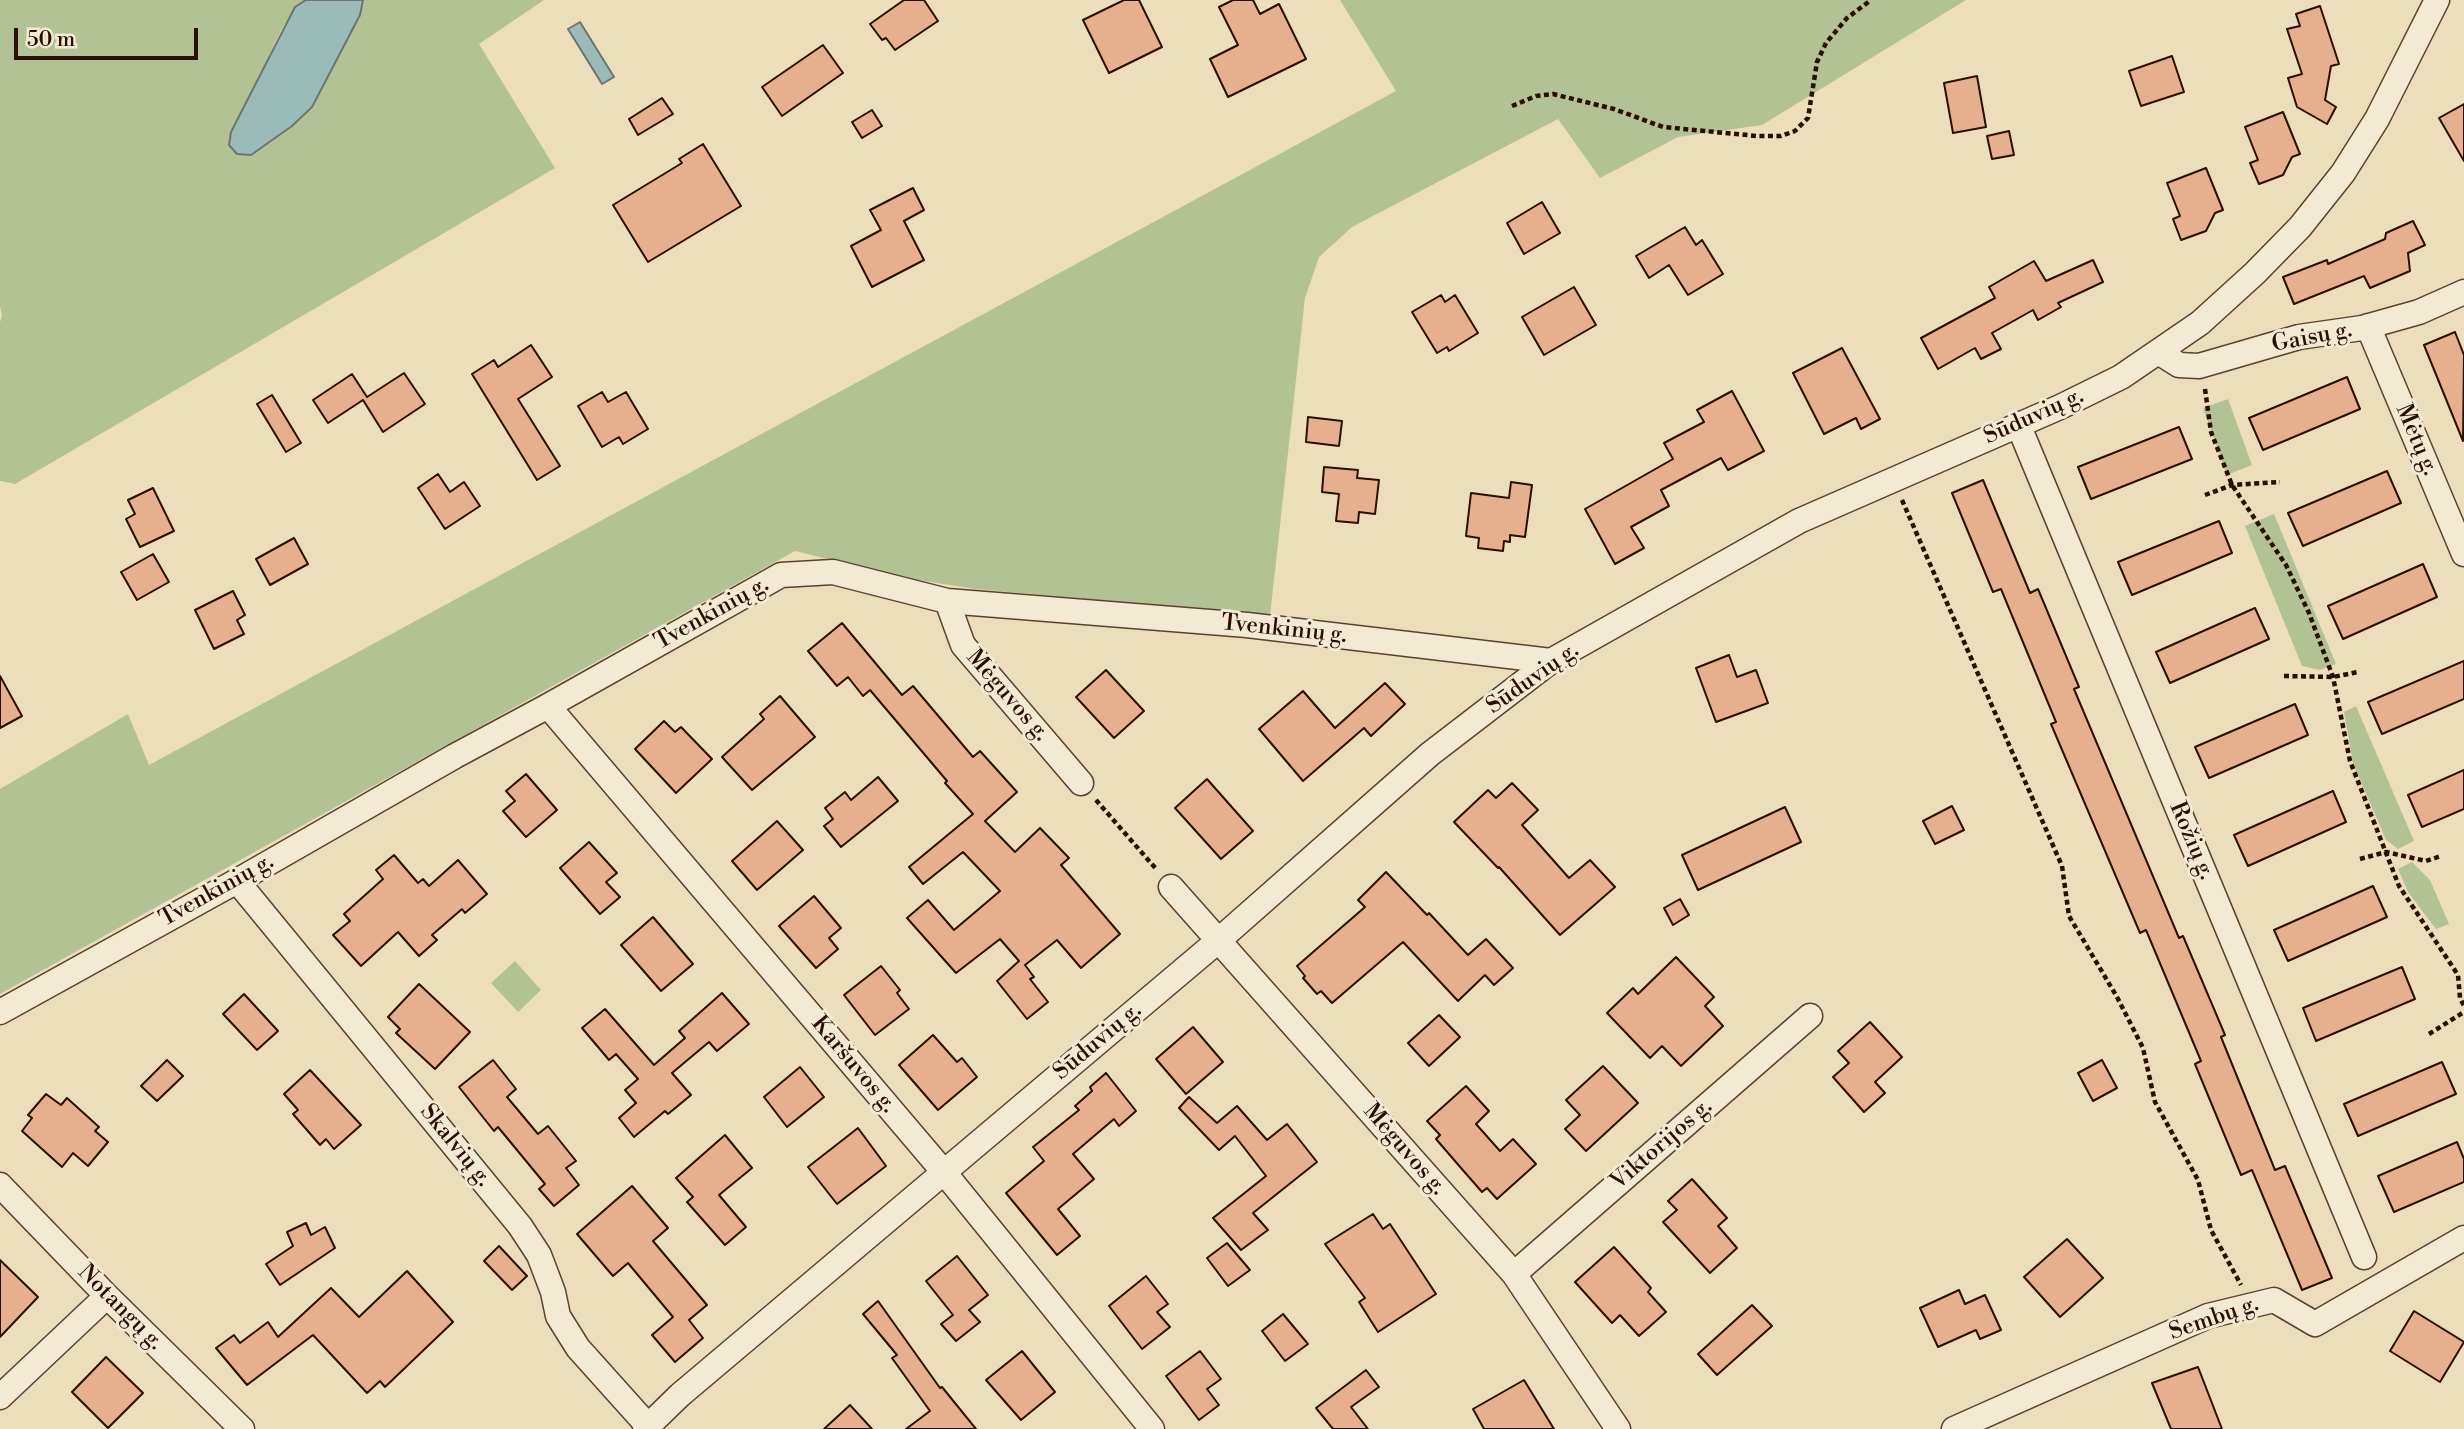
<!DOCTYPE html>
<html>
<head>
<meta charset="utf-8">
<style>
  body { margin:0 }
  #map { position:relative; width:2464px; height:1429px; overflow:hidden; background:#ecdebb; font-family:"Libre Bodoni",serif }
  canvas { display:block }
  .scale { position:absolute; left:14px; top:28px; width:184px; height:32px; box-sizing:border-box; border:4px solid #2a0e00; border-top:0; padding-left:9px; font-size:21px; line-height:24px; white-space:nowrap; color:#2a0e00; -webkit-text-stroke:5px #f3ead3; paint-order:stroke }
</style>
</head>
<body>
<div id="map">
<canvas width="2464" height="1429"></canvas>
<div class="scale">50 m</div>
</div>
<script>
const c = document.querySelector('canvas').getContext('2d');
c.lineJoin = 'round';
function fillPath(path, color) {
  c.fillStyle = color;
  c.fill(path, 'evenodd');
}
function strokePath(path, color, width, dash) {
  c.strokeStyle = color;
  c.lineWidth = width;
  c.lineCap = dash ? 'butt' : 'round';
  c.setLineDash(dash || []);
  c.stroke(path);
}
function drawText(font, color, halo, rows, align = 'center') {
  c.font = font + ' "Libre Bodoni",serif';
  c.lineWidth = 6;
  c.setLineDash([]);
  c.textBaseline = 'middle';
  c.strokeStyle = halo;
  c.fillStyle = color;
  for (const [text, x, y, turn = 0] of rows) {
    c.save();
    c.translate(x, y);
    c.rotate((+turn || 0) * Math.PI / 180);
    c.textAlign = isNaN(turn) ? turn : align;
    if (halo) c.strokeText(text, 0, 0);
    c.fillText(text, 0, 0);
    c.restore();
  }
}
const green = new Path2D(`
  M0 0H306C271 25 250 113 237 154L250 155 292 126 360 15 363 0H544L479 44 555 168 15 484 0 481V322L2 316 0 306Z
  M1340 0H1966L1762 125 1678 137 1600 178 1558 119 1352 227 1319 257 1305 298 1270 616 976 589 911 579 795 551 0 994V789L128 714 149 765 1396 91Z
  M2228 399 2252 465 2227 475 2203 408Z
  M2274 514 2336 664 2320 670 2302 666 2245 526Z
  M2356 706 2414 841 2398 849 2386 840 2353 763 2344 712Z
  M2412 862 2430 880 2449 924 2436 929 2408 892 2398 869Z
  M515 961 541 990 518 1012 491 983Z`);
const water = new Path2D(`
  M306 0H363L360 15 312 107 292 126 251 155 237 154 229 145 231 132 295 7Z
  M580 22 614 77 602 84 568 29Z`);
const building = new Path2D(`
  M904 0H924L938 21 895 50 886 38 882 40 870 24Z
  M1124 0H1139L1162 47 1109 73 1083 20Z
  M1233 0H1253L1260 14 1279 4 1306 59 1228 97 1210 59 1238 45 1219 7Z
  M2320 6 2339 64 2331 66 2325 100 2336 107 2327 124 2297 107 2288 78 2302 74 2287 29 2300 26 2296 14Z
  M823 45 843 73 782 116 762 87Z
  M2172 56 2184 92 2141 106 2129 71Z
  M1977 76 1986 127 1953 133 1944 83Z
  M662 98 673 114 638 135 629 119Z
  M2464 104V161L2439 118Z
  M872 110 882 126 862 138 852 122Z
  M2283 112 2300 154 2292 157 2283 175 2259 184 2250 163 2258 160 2245 127Z
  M2009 131 2014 155 1992 159 1987 136Z
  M703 144 741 206 648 262 613 205 682 163 679 159Z
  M2206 168 2223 210 2215 213 2206 231 2181 240 2173 219 2180 216 2167 183Z
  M913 188 924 210 904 221 924 260 872 287 851 246 881 230 870 210Z
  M1542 202 1560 233 1524 254 1507 223Z
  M2413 221 2425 245 2408 253 2410 271 2370 288 2364 276 2294 304 2283 277 2327 260 2328 264 2385 239 2386 233Z
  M1685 227 1696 245 1702 240 1723 274 1688 295 1669 265 1649 278 1636 256Z
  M2093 260 2103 282 2058 303 2061 307 2038 320 2033 310 1992 333 2001 349 1981 359 1975 348 1938 369 1921 338 1995 298 1989 287 2034 261 2046 281Z
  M1574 287 1596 325 1544 355 1522 317Z
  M1441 295 1445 302 1455 295 1478 333 1449 351 1447 347 1437 353 1412 312Z
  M2455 332 2464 355 2463 441 2424 345Z
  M531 345 552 377 518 399 560 466 537 480 472 374 494 360 498 367Z
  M1842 348 1880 419 1861 429 1856 418 1824 434 1793 373Z
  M404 373 425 404 383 432 363 400 328 423 313 400 352 374 367 397Z
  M2347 377 2360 409 2263 450 2249 418Z
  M1732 391 1764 451 1728 470 1721 458 1661 490 1669 506 1631 527 1644 548 1615 564 1585 509 1673 459 1664 443 1704 422 1697 410Z
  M602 392 608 402 626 392 648 429 623 444 619 437 602 447 578 406Z
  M272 395 301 443 286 452 257 404Z
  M1308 417 1342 421 1339 446 1306 442Z
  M2179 427 2192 459 2091 499 2078 467Z
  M1324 467 1358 470 1357 478 1379 480 1375 514 1359 512 1358 523 1336 521 1339 494 1322 492Z
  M2387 471 2401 503 2303 546 2288 513Z
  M438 474 450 492 464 482 480 506 445 529 418 488Z
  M1983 480 2030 593 2038 589 2079 687 2074 689 2179 938 2183 936 2217 1016 2225 1035 2221 1037 2275 1170 2285 1166 2332 1278 2302 1290 2252 1170 2241 1175 2195 1064 2201 1061 2146 930 2140 933 2051 724 2056 722 2001 589 1993 592 1952 493Z
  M1511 482 1532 485 1525 537 1510 535V542L1504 541 1503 551 1478 548 1479 538 1466 536 1471 493 1509 498Z
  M153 488 174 531 140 547 126 519 135 514 128 500Z
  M2219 521 2232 553 2132 595 2118 562Z
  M294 538 308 564 270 585 256 559Z
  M153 554 169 582 137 600 121 572Z
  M2423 564 2437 597 2343 639 2328 606Z
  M233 591 245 615 237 620 244 634 214 649 195 610Z
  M2255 608 2269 639 2170 683 2156 652Z
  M842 623 902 695 913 686 973 757 980 751 1017 792 985 821 1015 852 1040 828 1069 858 1061 865 1120 934 1081 968 1057 940 1025 965 1034 977 1030 979 1048 1002 1027 1019 997 981 1019 961 1000 939 956 973 907 918 928 900 954 930 1000 891 963 852 923 884 909 867 973 814 945 783 947 781 870 690 863 696 848 677 837 686 808 651Z
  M1729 655 1737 677 1756 670 1768 703 1716 722 1696 668Z
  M2464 661V699L2382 734 2368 702Z
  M1106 670 1144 711 1114 738 1076 697Z
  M0 676 22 716 0 728Z
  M1385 683 1405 704 1371 736 1364 728 1303 781 1259 729 1303 691 1335 728Z
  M780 696 815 737 752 790 722 757 764 719 760 714Z
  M2295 704 2308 735 2209 778 2195 747Z
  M664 721 675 732 681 727 712 759 676 793 635 749Z
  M2464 770V809L2422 827 2408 795Z
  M526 774 557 810 526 837 503 811 515 801 506 791Z
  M878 777 898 801 841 847 824 826 833 819 825 808 845 792 851 800Z
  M1207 779 1253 831 1221 859 1175 808Z
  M1512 783 1538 810 1522 825 1569 878 1590 860 1615 887 1560 935 1499 867 1498 868 1454 822 1488 790 1496 798Z
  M2333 791 2346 822 2248 866 2234 835Z
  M1952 806 1964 830 1935 844 1923 821Z
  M1785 807 1801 842 1698 890 1682 855Z
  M777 821 803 850 757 890 732 861Z
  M589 842 617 873 606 882 620 897 600 914 560 868Z
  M394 855 418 883 423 879 429 886 458 860 487 894 465 913 462 909 432 935 437 940 419 956 398 932 361 966 333 935 350 921 344 914 383 879 376 870Z
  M1386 872 1427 915 1429 913 1468 955 1486 939 1513 968 1494 985 1485 975 1458 1001 1403 942 1332 1003 1321 991 1317 994 1303 978 1305 976 1297 966 1365 907 1358 900Z
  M2373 886 2387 917 2288 961 2274 930Z
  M814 896 841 928 829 938 838 949 816 968 779 926Z
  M1680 899 1689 915 1673 925 1664 908Z
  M653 917 693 964 661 991 621 945Z
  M1676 957 1714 997 1705 1006 1723 1026 1681 1066 1662 1046 1650 1058 1607 1013 1633 988 1638 994Z
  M881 966 900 990 897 993 909 1009 875 1035 844 995Z
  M2402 967 2415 999 2316 1041 2303 1008Z
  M419 984 470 1032 435 1069 396 1033 400 1029 388 1017Z
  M722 993 749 1024 717 1051 709 1042 672 1073 691 1095 668 1114 665 1111 634 1137 619 1118 636 1103 625 1090 638 1079 616 1054 609 1060 582 1028 605 1009 654 1065 685 1038 679 1031Z
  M244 994 278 1031 257 1050 223 1014Z
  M1439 1015 1460 1037 1429 1066 1408 1043Z
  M1870 1022 1902 1057 1875 1082 1885 1093 1864 1112 1833 1077 1849 1063 1838 1051Z
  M1193 1027 1223 1062 1186 1094 1156 1059Z
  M933 1035 957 1062 962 1058 977 1077 938 1110 899 1065Z
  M167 1060 183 1076 157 1101 141 1086Z
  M493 1060 516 1089 507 1097 538 1134 548 1126 576 1161 566 1168 579 1185 554 1206 539 1189 545 1184 498 1127 494 1131 459 1087Z
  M2102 1060 2117 1088 2093 1101 2078 1073Z
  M2442 1062 2456 1094 2358 1136 2344 1104Z
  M1603 1066 1638 1103 1586 1151 1565 1129 1580 1115 1566 1100Z
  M800 1067 824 1097 787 1127 764 1097Z
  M310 1070 361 1125 334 1149 326 1139 320 1145 293 1114 298 1110 284 1094Z
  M1106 1073 1136 1111 1119 1126 1114 1119 1073 1154 1094 1179 1058 1209 1080 1236 1057 1255 1006 1193 1044 1161 1033 1147 1079 1110 1075 1106 1092 1091 1090 1087Z
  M1466 1086 1489 1111 1476 1124 1500 1151 1513 1139 1536 1164 1497 1199 1487 1188 1482 1192 1461 1168 1436 1139 1440 1135 1427 1121Z
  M46 1094 61 1105 67 1098 99 1127 95 1131 108 1142 88 1166 73 1153 62 1167 22 1131 32 1118 28 1115Z
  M1189 1097 1217 1123 1237 1106 1267 1140 1287 1124 1317 1162 1253 1213 1268 1230 1241 1250 1213 1218 1266 1176 1235 1136 1219 1150 1179 1108Z
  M858 1128 886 1166 837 1204 808 1167Z
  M725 1135 752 1168 719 1195 746 1227 725 1245 687 1202 693 1197 676 1178Z
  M2457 1142 2464 1159V1182L2394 1212 2378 1176Z
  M1692 1179 1727 1218 1718 1226 1737 1248 1710 1273 1663 1222 1677 1210 1668 1201Z
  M632 1186 668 1228 653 1241 707 1305 689 1320 703 1338 675 1362 652 1335 673 1317 628 1263 613 1276 577 1234Z
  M1373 1214 1383 1229 1390 1224 1436 1294 1378 1332 1359 1302 1365 1298 1325 1244Z
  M306 1223 311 1235 325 1227 335 1248 280 1285 266 1264 293 1246 287 1232Z
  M2067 1239 2103 1278 2060 1317 2024 1277Z
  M1227 1243 1250 1270 1228 1286 1207 1258Z
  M499 1246 527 1276 512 1290 484 1261Z
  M1614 1247 1651 1288 1648 1292 1666 1312 1639 1336 1620 1315 1612 1323 1575 1282Z
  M957 1256 988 1295 969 1310 980 1322 956 1341 941 1324 953 1315 926 1281Z
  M0 1260 38 1297 0 1337Z
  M407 1271 453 1322 385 1387 380 1381 367 1393 313 1335 247 1385 216 1348 234 1335 240 1343 268 1322 278 1337 331 1288 359 1317Z
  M1146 1276 1168 1304 1157 1312 1170 1327 1142 1349 1109 1306Z
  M1959 1290 1965 1304 1985 1295 2001 1330 1980 1339 1976 1330 1938 1347 1920 1308Z
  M878 1301 940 1388 942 1387 976 1429H906L930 1411 892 1358 897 1355 863 1314Z
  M1752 1305 1772 1326 1717 1375 1698 1354Z
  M2414 1311 2464 1342 2440 1382 2390 1351Z
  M1283 1314 1308 1344 1285 1361 1262 1331Z
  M1022 1351 1055 1392 1021 1420 986 1380Z
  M1200 1351 1221 1379 1207 1389 1219 1405 1199 1420 1166 1376Z
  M106 1357 143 1393 108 1428 72 1392Z
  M2198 1367 2222 1429H2171L2152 1383Z
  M1366 1370 1379 1387 1351 1407 1368 1429H1333L1316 1408Z
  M1524 1380 1554 1429H1484L1473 1409Z
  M850 1405 872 1429H824Z`);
const path = new Path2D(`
  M1512 106 1536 96 1553 94 1614 109 1663 127 1757 136H1781L1795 131 1808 118 1817 62 1826 43 1847 18 1871 0
  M2205 389 2211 432 2232 485 2286 565 2309 613 2333 677 2350 761 2399 886 2458 975 2460 998 2464 1006
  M2205 495 2232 485 2280 482
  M1902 500 2062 866 2069 916 2117 997 2143 1048 2155 1102 2198 1180 2211 1230 2241 1285
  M2284 676 2333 677 2358 672
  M1096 800 1157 870
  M2360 859 2386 852 2426 861 2441 856
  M2429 1034 2464 1012`);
const minor = new Path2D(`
  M2368 326 2464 554
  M2160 353 2179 365 2199 366 2299 337 2362 328 2419 312 2464 292
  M2018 424 2364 1257
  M947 601 963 645 1081 783
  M548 706 943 1171 1152 1429
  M237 881 520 1226 539 1255 553 1292 558 1316 578 1348 648 1426
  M1171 887 1514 1274 1618 1429
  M0 1012 237 881 455 756 548 706 781 575 833 572 947 601 1247 625 1551 661
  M0 1185 107 1296 242 1429
  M1514 1274 1810 1016
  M0 1397 107 1296
  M645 1429 680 1395 1219 940 1430 754 1551 661 1799 521 2060 407 2121 377 2200 323 2255 273 2300 227 2343 173 2377 119 2437 0
  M1954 1429 2208 1316 2274 1300 2315 1324 2464 1238`);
const streetNames = [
  ["Gaisų g.",2312,338,-11],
  ["Sūduvių g.",2034,417,-24],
  ["Mėtų g.",2416,440,67],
  ["Tvenkinių g.",712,614,-29],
  ["Tvenkinių g.",1284,630,6],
  ["Sūduvių g.",1533,679,-35],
  ["Mėguvos g.",1007,696,49],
  ["Rožių g.",2191,841,67],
  ["Tvenkinių g.",217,891,-29],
  ["Sūduvių g.",1098,1042,-40],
  ["Karšuvos g.",853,1065,50],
  ["Viktorijos g.",1662,1145,-41],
  ["Skalvių g.",455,1146,51],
  ["Mėguvos g.",1404,1150,49],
  ["Notangų g.",120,1308,45],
  ["Sembų g.",2214,1319,-19]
];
fillPath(green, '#b2c294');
fillPath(water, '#9abbb7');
strokePath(water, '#6d766e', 2);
fillPath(building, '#e6af8e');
strokePath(building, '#2a0e00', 2);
strokePath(minor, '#5a422f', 27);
strokePath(path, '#2a0e00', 4.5, [5, 3.5]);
strokePath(minor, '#f3ead3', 24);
drawText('23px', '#2a0e00', '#f3ead3', streetNames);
</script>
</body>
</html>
